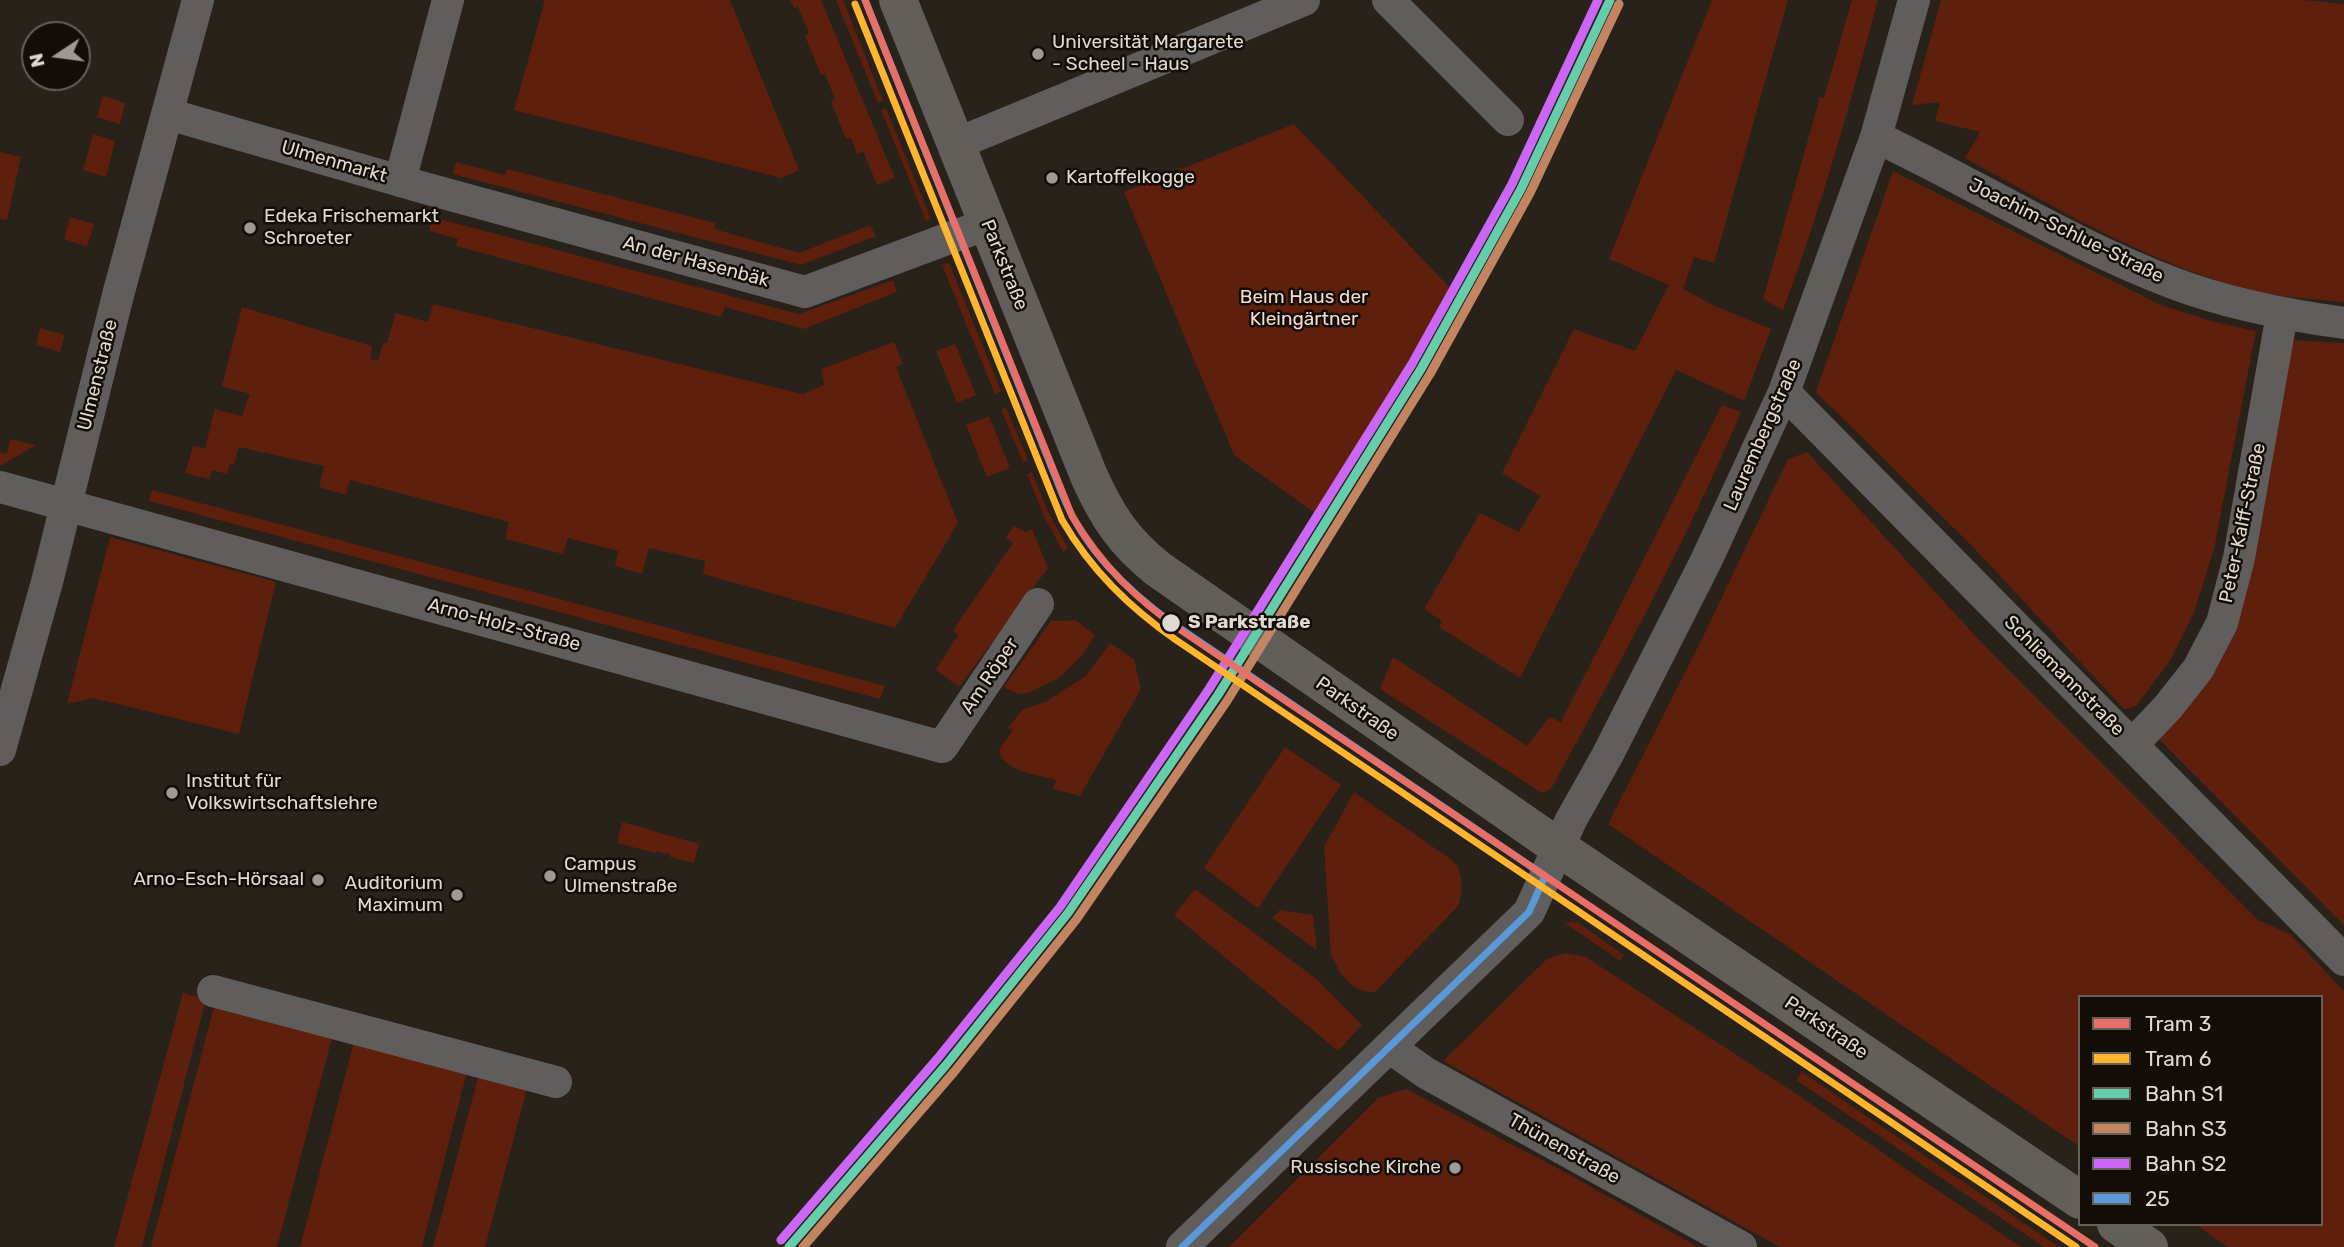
<!DOCTYPE html>
<html>
<head>
<meta charset="utf-8">
<style>
  body { margin:0 }
  #map { position:relative; width:2344px; height:1247px; overflow:hidden; background:#28221b; font-family:Rubik,sans-serif }
  canvas { display:block }
  .legend { position:absolute; left:2078px; top:995px; width:245px; height:231px; box-sizing:border-box; background:#120d07; border:2px solid #655f58; margin:0; padding:9px 12px; list-style:none; font-size:21px; color:#e1d9d1 }
  .legend li { display:flex; align-items:center; gap:14px; height:35px }
  .legend b { width:35px; border:2px solid #655f58 }
  .north { position:absolute; left:21px; top:21px; width:70px; height:70px; box-sizing:border-box; background:#120d07; border:2px solid #655f58; border-radius:50%; rotate:257deg; font-size:19px; font-weight:700; line-height:28px; text-align:center; color:#e1d9d1 }
  .north::after { content:''; display:block; margin:auto; width:24px; height:32px; background:#a09991; clip-path:polygon(50% 0,100% 100%,50% 72%,0 100%) }
</style>
</head>
<body>
<div id="map">
<canvas width="2344" height="1247"></canvas>
<ul class="legend">
<li><b style="height:9px;background:#e86f68"></b>Tram 3</li>
<li><b style="height:9px;background:#ffb530"></b>Tram 6</li>
<li><b style="height:9px;background:#66cdaa"></b>Bahn S1</li>
<li><b style="height:9px;background:#c28461"></b>Bahn S3</li>
<li><b style="height:9px;background:#cb66f6"></b>Bahn S2</li>
<li><b style="height:9px;background:#5a98d9"></b>25</li>
</ul>
<div class="north">N</div>
</div>
<script>
const c = document.querySelector('canvas').getContext('2d');
c.lineJoin = 'round';
function fillPath(path, color) {
  c.fillStyle = color;
  c.fill(path, 'evenodd');
}
function strokePath(path, color, width, dash) {
  c.strokeStyle = color;
  c.lineWidth = width;
  c.lineCap = dash ? 'butt' : 'round';
  c.setLineDash(dash || []);
  c.stroke(path);
}
function drawText(font, color, halo, rows, align = 'center') {
  c.font = font + ' Rubik,sans-serif';
  c.lineWidth = 5;
  c.setLineDash([]);
  c.textBaseline = 'middle';
  c.strokeStyle = halo;
  c.fillStyle = color;
  for (const [text, x, y, turn = 0] of rows) {
    c.save();
    c.translate(x, y);
    c.rotate((+turn || 0) * Math.PI / 180);
    c.textAlign = isNaN(turn) ? turn : align;
    if (halo) c.strokeText(text, 0, 0);
    c.fillText(text, 0, 0);
    c.restore();
  }
}
const green = new Path2D(`
  M545 0H730L799 170 781 178 514 110Z
  M790 0H821L895 178 877 185 863 151 857 154 851 138 846 139 831 102 835 99 825 74 821 75 805 36 809 33 798 7 794 8Z
  M836 0H843L883 101 878 103Z
  M1712 0H1788L1714 263 1694 257 1683 289 1717 307 1771 329 1744 401 1676 370 1520 678 1439 627 1442 621 1424 609 1480 513 1519 532 1540 496 1502 473 1574 329 1635 351 1669 285 1609 259Z
  M1852 0H1878C1850 104 1821 209 1783 310L1763 299 1820 97 1824 98Z
  M1941 0H2304L2344 4V302C2311 299 2275 297 2243 288 2148 263 2051 205 1965 158L1980 132 1935 121 1940 102 1912 105Z
  M103 96 125 103 120 124 97 117Z
  M886 108 931 219 926 221 881 110Z
  M1294 124 1451 289 1401 381 1319 516 1234 455 1124 192Z
  M93 134 115 141 106 177 83 170Z
  M0 152 21 157 7 220 0 219Z
  M456 162 505 175 507 169 715 223 714 229 799 253 870 225 876 236 801 265 453 174Z
  M1893 171 2161 305 2211 321 2256 331 2214 549 2194 612 2170 661 2136 706 2124 709 1974 548 1816 392Z
  M70 217 94 224 87 247 64 239Z
  M432 217 799 314 893 280 897 292 804 329 725 307 721 317 456 246 458 239 429 231Z
  M949 263 1001 391 995 394 942 265Z
  M433 304 803 394 824 385 821 369 894 342 903 364 896 367 958 523 895 628 703 574 705 561 649 548 642 574 615 566 618 551 568 538 563 554 505 539 509 522 350 480 346 495 319 487 324 466 239 447 234 465 230 464 227 474 212 470 209 479 185 473 193 446 205 448 215 409 242 416 250 394 222 386 242 307 372 346 370 359 378 361 383 343H387L396 313 428 322Z
  M40 328 65 335 60 352 36 345Z
  M2291 340 2344 343V925L2159 739 2200 689Z
  M955 344 976 395 957 403 936 351Z
  M1722 405 1741 412C1686 542 1619 665 1551 789L1542 793 1380 689 1393 657 1527 746 1549 717 1561 722Z
  M1006 407 1028 460 1023 462 1001 409Z
  M989 416 1010 468 987 477 966 425Z
  M10 439 36 445 0 466V452L7 454Z
  M1807 452 1981 642 2258 920 2290 934 2344 991V1247H2228L2195 1224H2321V997H2080V1147L1608 824 1700 643 1788 459Z
  M1032 472 1048 512 1068 548 1063 552 1044 516 1027 474Z
  M152 490 885 686 880 699 149 501Z
  M1014 526 1025 532 1032 529 1048 568 959 687 936 670 958 635 953 630 1013 543 1006 537Z
  M110 537 276 582 239 734 93 698 67 704Z
  M1076 620 1095 635 1082 656 1059 678 1029 693 1018 694 1004 687 1051 621Z
  M1110 643 1134 659 1141 689 1080 796 1053 789 1056 780C1037 774 1003 772 999 750L1013 730 1008 728 1022 710 1047 701 1087 675Z
  M1285 747 1341 785 1258 908 1204 868Z
  M1354 792 1452 860C1465 873 1462 889 1459 905L1375 992C1351 993 1339 974 1331 953L1324 847Z
  M622 822 699 844 694 863 670 857V854L656 851 655 853 617 843Z
  M1195 889 1318 980 1362 1025 1338 1051 1174 915Z
  M1280 910 1313 915 1317 950 1272 918Z
  M1577 922 1624 955 1620 961 1565 923Z
  M1565 953 1586 957 1792 1091 2021 1247H1780L1443 1061 1547 959Z
  M183 993 206 999 142 1247H114Z
  M215 1003 333 1034 277 1247H151Z
  M355 1038 468 1068 422 1247H300Z
  M480 1070 529 1081 485 1247H433Z
  M1802 1072 2059 1247H2044L1796 1080Z
  M1406 1089 1561 1170 1698 1247H1229L1378 1098Z`);
const minor = new Path2D(`
  M1388 0 1508 120
  M168 114 421 187 805 292 987 224
  M1876 137C1976 184 2070 244 2173 283 2228 304 2286 315 2344 323
  M956 144 1304 0
  M400 181 448 0
  M1784 392 2344 960
  M0 487 942 747 1038 604
  M2132 745 2168 707 2198 669 2222 623 2239 558 2282 314
  M0 750 47 582 118 295 198 0
  M213 991 556 1082
  M1389 1047 1426 1073 1741 1247
  M1182 1247 1529 912 1571 820 1607 756 1706 561 1784 392 1876 137 1914 0`);
const major = new Path2D(`
  M898 0 1089 476C1107 516 1123 541 1158 569L1558 847 2080 1200
  M2116 1224 2149 1247`);
const bus1 = new Path2D(`
  M865 0 1063 496C1085 550 1126 589 1172 623L1545 876 1529 912 1182 1247`);
const rail1 = new Path2D(`
  M789 1247 946 1065 1068 913 1218 695 1421 369 1521 189 1610 0`);
const rail2 = new Path2D(`
  M803 1247 954 1072 1076 920 1227 701 1430 374 1530 193 1619 4`);
const rail3 = new Path2D(`
  M781 1240 938 1058 1060 907 1209 689 1412 364 1512 184 1598 0`);
const tram1 = new Path2D(`
  M865 0 1072 516C1102 566 1135 598 1182 631L2095 1247`);
const tram2 = new Path2D(`
  M855 4 1062 520C1091 570 1129 607 1176 640L2076 1247`);
const markers = [
  [1038,54,7,"#a09991"],
  [1052,178,7,"#a09991"],
  [250,228,7,"#a09991"],
  [1171,623,10,"#e1d9d1"],
  [172,793,7,"#a09991"],
  [550,876,7,"#a09991"],
  [318,880,7,"#a09991"],
  [457,895,7,"#a09991"],
  [1455,1168,7,"#a09991"]
];
const poiNames = [
  ["Universität Margarete",1052,43],
  ["- Scheel - Haus",1052,65],
  ["Kartoffelkogge",1066,178],
  ["Edeka Frischemarkt",264,217],
  ["Schroeter",264,239],
  ["Institut für",186,782],
  ["Volkswirtschaftslehre",186,804],
  ["Campus",564,865],
  ["Ulmenstraße",564,887],
  ["Arno-Esch-Hörsaal",304,880,"right"],
  ["Auditorium",443,884,"right"],
  ["Maximum",443,906,"right"],
  ["Russische Kirche",1441,1168,"right"]
];
const streetNames = [
  ["Ulmenmarkt",334,162,16],
  ["Joachim-Schlue-Straße",2066,231,26],
  ["An der Hasenbäk",696,262,15],
  ["Parkstraße",1004,265,68],
  ["Ulmenstraße",98,375,-76],
  ["Laurembergstraße",1763,435,-66],
  ["Peter-Kalff-Straße",2243,523,-78],
  ["Arno-Holz-Straße",504,625,15],
  ["Am Röper",990,676,-56],
  ["Schliemannstraße",2064,676,45],
  ["Parkstraße",1357,709,35],
  ["Parkstraße",1826,1028,34],
  ["Thünenstraße",1564,1149,29]
];
const parkNames = [
  ["Beim Haus der",1304,298],
  ["Kleingärtner",1304,320]
];
const stopNames = [
  ["S Parkstraße",1188,623]
];
fillPath(green, '#5e1f0c');
strokePath(minor, '#605e5c', 32);
strokePath(major, '#625e59', 38);
strokePath(bus1, '#5a98d9', 7);
strokePath(rail1, '#66cdaa', 9);
strokePath(rail2, '#c28461', 9);
strokePath(rail3, '#cb66f6', 9);
strokePath(tram1, '#e86f68', 7);
strokePath(tram2, '#ffb530', 7);
for (const [x, y, r, color] of markers) {
  const dot = new Path2D();
  dot.arc(x, y, r, 0, 2 * Math.PI);
  c.fillStyle = color;
  c.fill(dot);
  strokePath(dot, '#120d07', 2.5);
}
drawText('19px', '#e1d9d1', '#120d07', poiNames, 'left');
drawText('19px', '#e1d9d1', '#120d07', streetNames);
drawText('19px', '#f5dad3', '#120d07', parkNames);
drawText('bold 19px', '#e1d9d1', '#120d07', stopNames, 'left');
</script>
</body>
</html>
